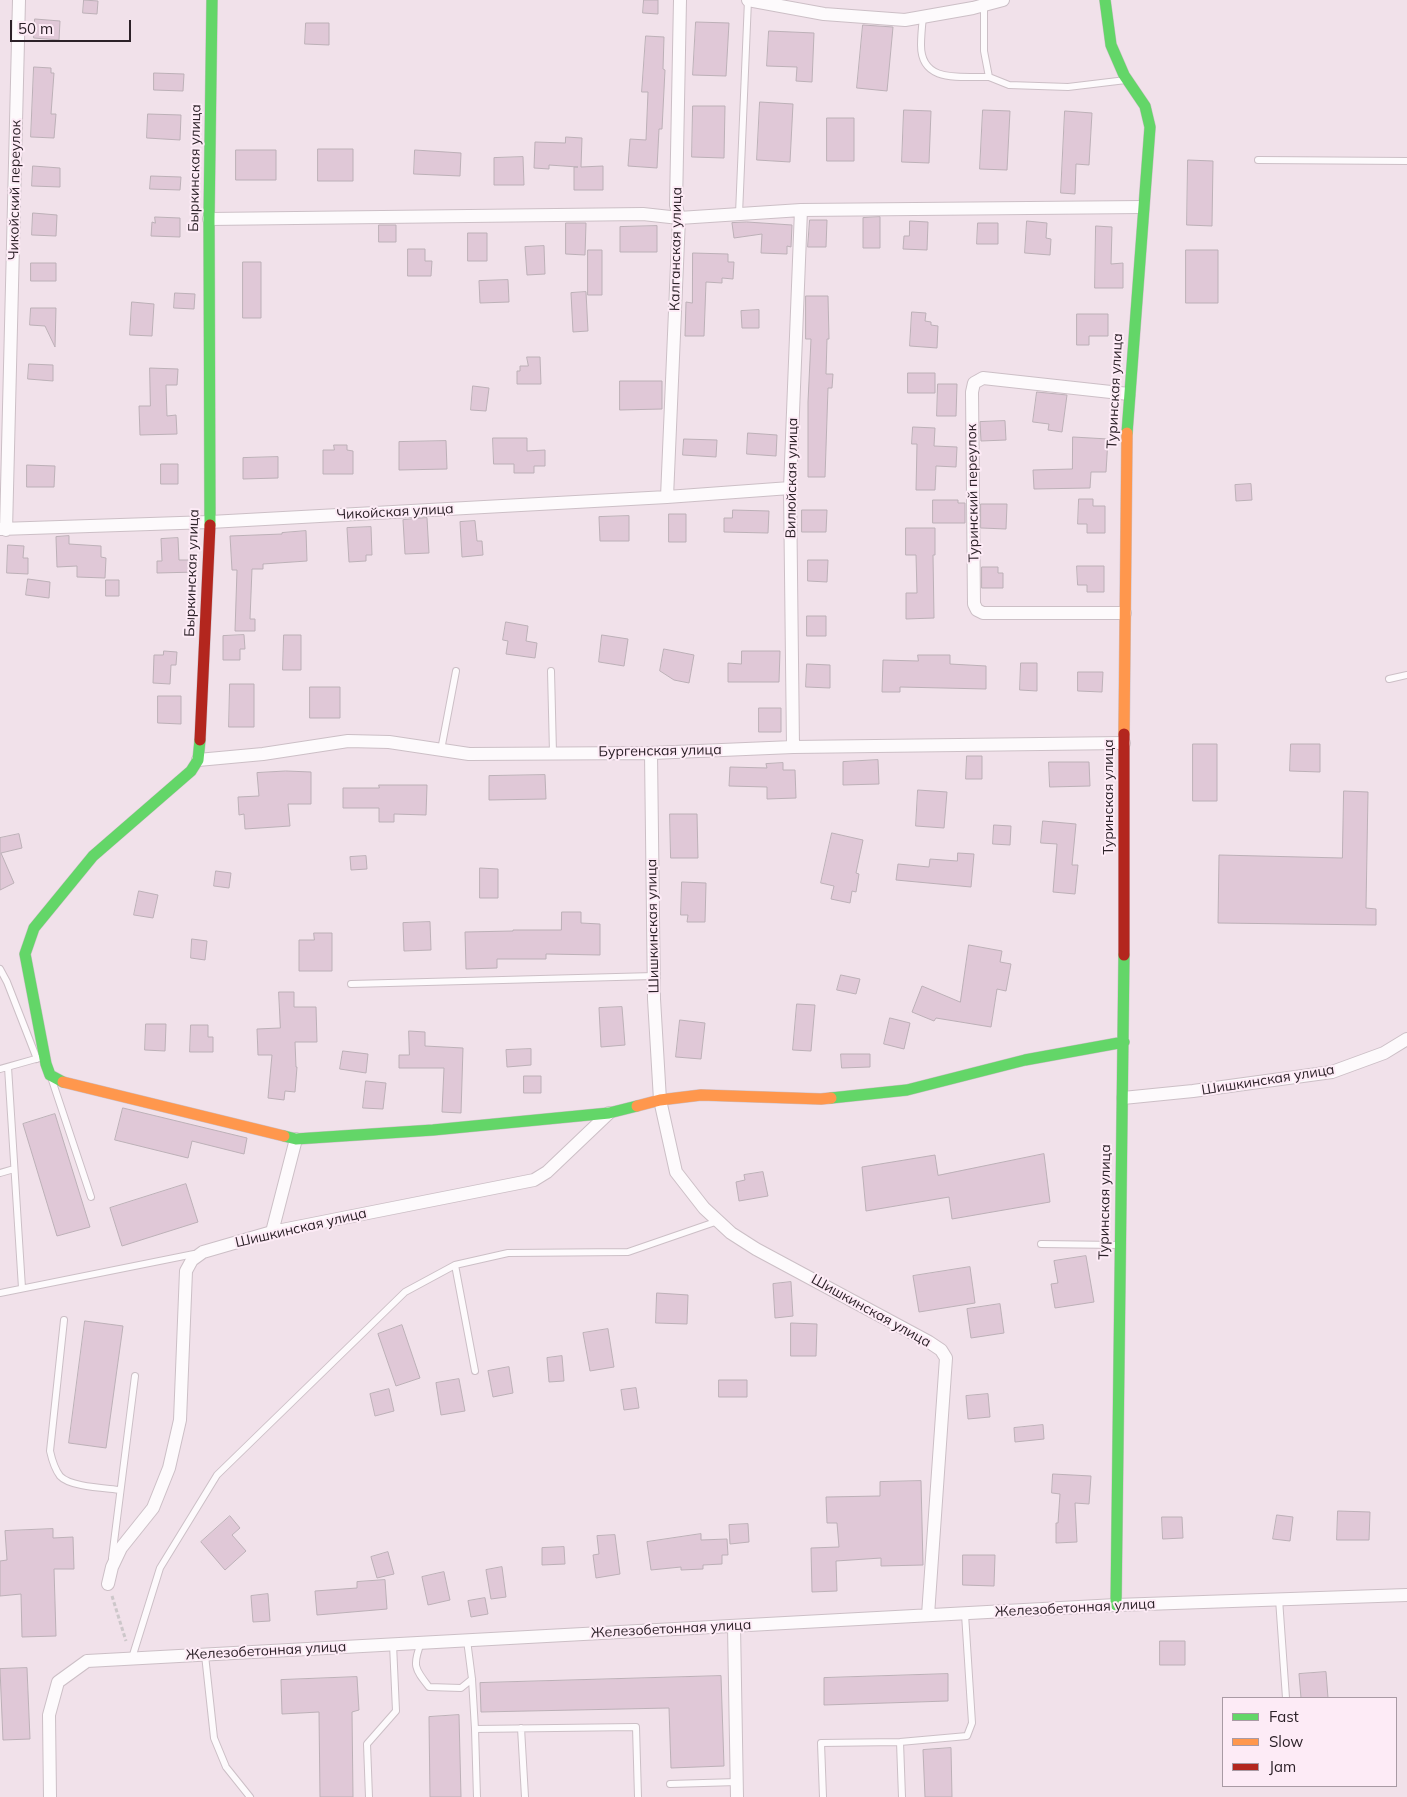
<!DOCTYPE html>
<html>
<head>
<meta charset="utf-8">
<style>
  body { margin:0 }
  #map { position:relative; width:1407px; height:1797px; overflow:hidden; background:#f1e1ea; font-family:Mulish,sans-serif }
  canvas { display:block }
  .legend { position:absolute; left:1222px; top:1697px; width:175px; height:90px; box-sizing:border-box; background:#fdebf6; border:1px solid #a99aa4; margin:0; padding:6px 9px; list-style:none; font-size:15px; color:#2c2128 }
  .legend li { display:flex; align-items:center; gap:10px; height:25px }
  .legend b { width:25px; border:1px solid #a99aa4 }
  .scale { position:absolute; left:10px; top:20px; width:121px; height:22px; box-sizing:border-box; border:2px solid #2c2128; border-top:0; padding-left:6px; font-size:15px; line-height:18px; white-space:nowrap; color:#2c2128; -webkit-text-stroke:4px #fdebf6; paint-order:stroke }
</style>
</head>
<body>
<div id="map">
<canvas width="1407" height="1797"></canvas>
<ul class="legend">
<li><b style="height:6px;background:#63d668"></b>Fast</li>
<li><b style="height:6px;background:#ff974d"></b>Slow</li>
<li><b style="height:6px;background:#b3261e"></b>Jam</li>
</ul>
<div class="scale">50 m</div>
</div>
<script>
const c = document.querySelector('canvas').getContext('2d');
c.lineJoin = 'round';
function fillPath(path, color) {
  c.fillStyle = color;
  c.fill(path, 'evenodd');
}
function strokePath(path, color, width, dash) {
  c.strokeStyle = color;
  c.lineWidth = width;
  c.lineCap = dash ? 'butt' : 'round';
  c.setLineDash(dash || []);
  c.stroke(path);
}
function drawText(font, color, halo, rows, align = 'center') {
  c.font = font + ' Mulish,sans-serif';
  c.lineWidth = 4;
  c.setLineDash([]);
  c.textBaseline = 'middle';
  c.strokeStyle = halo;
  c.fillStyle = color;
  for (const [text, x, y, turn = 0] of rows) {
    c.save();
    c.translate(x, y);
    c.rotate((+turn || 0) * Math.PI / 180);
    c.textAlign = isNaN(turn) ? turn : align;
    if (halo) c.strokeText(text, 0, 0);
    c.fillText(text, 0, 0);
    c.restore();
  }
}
const building = new Path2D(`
  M84 0 98 1 97 14 83 13Z
  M644 0H658V14L643 13Z
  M35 19 60 21 59 40 34 38Z
  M696 22 729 23 726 76 693 75Z
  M306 23H329V45L305 44Z
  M863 25 893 27 887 91 857 88Z
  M769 31 814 33 812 82 796 81 797 67 767 66Z
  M646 36 664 37 663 69 665 70 662 129H659L657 168 628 166 630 139 646 140 648 92H642Z
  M34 67 51 68V73H54L51 114H56L54 138 31 137Z
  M154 73 184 74 183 91 154 90Z
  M760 102 793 104 790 162 757 160Z
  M693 106H725L724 158 692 157Z
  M904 110 931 111 929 163 902 162Z
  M983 110 1010 111 1007 170 980 169Z
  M1065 111 1092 113 1089 165 1076 164 1075 194 1061 193Z
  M148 114 181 115 180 140 147 138Z
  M827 118H854V161H827Z
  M566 137 582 138 581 167 603 166V190H574V167H578L549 165V169L534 168 535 142 565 143Z
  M318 149H353V181H318Z
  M236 150H276V180H236Z
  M415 150 461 153 460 176 414 174Z
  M523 157 524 185H494V158Z
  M1188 160 1213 161 1212 226 1187 225Z
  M33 166 60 168V187L32 186Z
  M151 176 181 177 180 190 150 189Z
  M33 213 57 215 56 236 32 235Z
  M155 217 180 218V237L151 236 152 222 155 223Z
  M880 217V248H863V218Z
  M810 220H827L826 247H808Z
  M910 221 928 222 927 250 903 249 904 236H909Z
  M1027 221 1047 223 1046 238 1051 239 1050 255 1025 253Z
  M747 222 792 225 791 247 787 246V254L761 253 762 234 734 238 732 223Z
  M566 223H586L585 255 566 254Z
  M978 223H998V244H977Z
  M379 225H396V242H379Z
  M657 226V252H620V227Z
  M1096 226 1112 227 1111 264 1123 263V288H1095Z
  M468 233H487V261H468Z
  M544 246 545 274 527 275 525 247Z
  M408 249H425V261H432L431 276H408Z
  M588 250H602V295H588Z
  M1186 250H1218V303H1186Z
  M693 253 728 254V262H734L733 279 722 278V283L706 282 704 336H685L686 302 692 303Z
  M243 262H261V318H243Z
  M31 263H56V281H31Z
  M508 280 509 302 480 303 479 281Z
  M586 292 588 331 573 332 571 293Z
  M175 293 195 294 194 309 174 308Z
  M806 296H828L829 339H827L826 374H833L832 388H828L825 477H808V402L811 339H806Z
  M132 302 154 304 152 336 130 335Z
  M31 308H56L55 347 45 326 30 325Z
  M759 310V328H742L741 311Z
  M912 312 926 313 925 321 931 322V325L938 326 937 348 910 346Z
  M1077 314H1108V336H1089V345H1077Z
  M527 357H540L541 384H517V371H520V366H528Z
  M29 364 53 365V381L28 379Z
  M150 368 178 369 177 385H166L167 416 176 415 177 434 140 435 139 406H150Z
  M908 373H935V393H908Z
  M620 381H662V409L620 410Z
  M938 384H957L956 416H937Z
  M473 386 489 388 486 411 471 410Z
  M1037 392 1067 395 1062 432 1048 430 1049 424 1033 422Z
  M1005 421 1006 440 981 441 980 422Z
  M913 427 935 428 934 446 957 447 956 467 936 466 935 490H916L917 444H912Z
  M748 433 777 435 776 456 747 454Z
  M1073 437 1108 439 1106 472H1091L1090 488 1034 489 1033 470 1072 469Z
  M493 438H527V451L545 450V466H534V473H514V464H494Z
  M684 439 717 440 716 457 683 455Z
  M446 441 447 469 399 470V442Z
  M334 445H347V450L353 451V474H323V450H334Z
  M278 457V478L243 479V458Z
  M161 464H178V484H161Z
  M27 465 55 466 54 487H27Z
  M1251 484 1252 500 1236 501 1235 485Z
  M1079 499H1093V506H1105V533H1087V524H1078Z
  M933 500H958V503H965V523H933Z
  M981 504H1007L1006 529 981 528Z
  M733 510 769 511 768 533 724 532V518H732Z
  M802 510H827L826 532H802Z
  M669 514H686V542H669Z
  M629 516V541H600L599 517Z
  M427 518 429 553 405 554 403 520Z
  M475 521 477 541H482L483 555 462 557 460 522Z
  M371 527 372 555H366V561L349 562 347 528Z
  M906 528H935V555H933L934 618 906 619V593H917L916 555H906Z
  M306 531 307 561 263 564V569H252L250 619H255V631H235L237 570H232L230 536 282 534V533Z
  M69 536V544L101 546V557L106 558 105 578 77 577V566L57 567 56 537Z
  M178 538 179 560H197V572L157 573V561H162L161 539Z
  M8 545 24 546 23 558H28V574L7 573Z
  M808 560H828L827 582 808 581Z
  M1077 566H1104V592H1087V585H1078Z
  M982 567H998V573H1003V588H982Z
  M28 579 50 582 49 598 26 595Z
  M106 580H119V596H106Z
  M807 616H826V636H807Z
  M506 622 528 626 526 641 537 643 535 658 506 654 508 641 503 640Z
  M244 635 245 649H240V660H223V636Z
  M284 635H301V670H283Z
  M602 635 628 639 624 666 599 662Z
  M664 649 694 655 689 683 674 680 660 671Z
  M164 651 177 652 176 665H171L170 684 153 683 154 655H163Z
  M742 651H780L779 682H728V663L741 664Z
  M918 655H950V664L986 666V689L900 687V692H882L883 660 918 661Z
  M1021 663H1037V691L1020 690Z
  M807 664 830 665V688L806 687Z
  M1078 672H1103L1102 692 1078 691Z
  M230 684H254V727H229Z
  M310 687H340V718H310Z
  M158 696H181V724L158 723Z
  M759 708H781V732H759Z
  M1193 744H1217V801H1193Z
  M1291 744H1320V772L1290 771Z
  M967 756H982V779H966Z
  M878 760 879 784 843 785V762Z
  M1049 762H1089L1090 786 1050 787Z
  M783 763V770H795L796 798 767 799V787L729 786 730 767 767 768 766 764Z
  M286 771 311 772V804H288L290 826 245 829 244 814 239 815 238 797 259 796 257 773Z
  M545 775 546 799 489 800V776Z
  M379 785H427L426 815 394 814V822H379V808H343V788H379Z
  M918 790 947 792 944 828 916 826Z
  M1344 791 1368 792 1366 908 1376 909V925L1218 923 1219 855 1342 858Z
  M670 814H697L698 858H671Z
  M1043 821 1076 824 1072 865H1078L1075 894 1053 892 1057 844 1041 843Z
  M994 825 1011 826 1010 845 993 844Z
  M832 833 863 840 856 873 859 874 856 892 852 891 850 903 831 899 834 886 821 883Z
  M19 834 22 848 1 853 14 883 0 890V838Z
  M958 853 974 854 971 887 896 880 898 864 929 867 930 859 957 861Z
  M366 856 367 869 351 870 350 857Z
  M480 868 498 869V898H480Z
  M216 871 231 873 229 888 214 886Z
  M682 882 706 883 705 922H687L688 915H681Z
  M139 891 158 895 153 918 134 915Z
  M562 912H581V923L600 924V955L546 954V959H497V968L466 969 465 932 513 931V930H561Z
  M430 922 431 950 404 951 403 923Z
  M314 933H332V971H299V940H314Z
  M192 939 207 941 205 960 191 958Z
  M969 945 1002 951 1000 962 1011 964 1006 991 997 989 991 1027 936 1018 934 1021 912 1012 922 986 960 1002Z
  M841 975 860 979 856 994 837 990Z
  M279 992H294V1007H316L317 1042H295L296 1067H297L295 1092 285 1091 284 1100 268 1098 272 1055H258L257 1029 280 1028Z
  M797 1004 815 1005 811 1051 793 1050Z
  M622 1007 625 1045 601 1047 599 1008Z
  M890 1018 910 1023 904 1049 884 1044Z
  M680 1020 705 1023 701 1059 676 1057Z
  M146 1024H166L165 1051 145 1050Z
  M191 1025H208V1037H213V1052H190Z
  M409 1031 425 1032V1046L463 1048 461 1113 442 1112 444 1068H399V1055H409Z
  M531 1049V1065L507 1067 506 1050Z
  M343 1051 368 1054 366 1073 340 1069Z
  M841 1054H870V1067L842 1068Z
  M524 1076H541V1093H524Z
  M366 1081 386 1083 383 1109 363 1108Z
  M123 1108 247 1138 244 1154 192 1141 188 1158 115 1140Z
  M55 1114 90 1227 57 1236 23 1124Z
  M1044 1154 1050 1202 952 1219 949 1197 866 1211 862 1167 935 1155 938 1175Z
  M763 1172 768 1196 739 1201 736 1182 745 1180 744 1175Z
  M186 1184 198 1222 122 1246 110 1208Z
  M1086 1256 1094 1302 1055 1308 1051 1284 1058 1283 1054 1261Z
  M970 1267 975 1303 919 1312 913 1276Z
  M791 1282 793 1316 775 1318 773 1284Z
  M657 1293 688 1295 687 1324 656 1323Z
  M1000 1304 1004 1333 971 1338 967 1309Z
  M85 1321 123 1326 106 1448 69 1443Z
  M791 1323 817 1324 816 1356H791Z
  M402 1325 420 1378 396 1386 378 1334Z
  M608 1329 614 1367 590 1371 583 1333Z
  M562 1356 564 1381 549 1382 547 1358Z
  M509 1367 513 1393 493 1397 488 1371Z
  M459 1379 465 1411 441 1415 436 1383Z
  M719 1380H747V1397H719Z
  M636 1388 639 1408 624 1410 621 1390Z
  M389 1389 394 1411 375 1416 370 1394Z
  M988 1394 990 1417 968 1419 966 1396Z
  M1043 1425 1044 1439 1015 1442 1014 1428Z
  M1053 1474 1091 1476 1089 1504 1075 1503 1077 1542 1056 1543V1523H1058L1060 1494 1052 1493Z
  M921 1481 923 1565 881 1566V1558L836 1561 837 1591 812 1592 811 1548 839 1547 837 1523H827L826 1497 880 1496V1482Z
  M1338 1511 1370 1512 1369 1540H1337Z
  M1277 1515 1293 1517 1290 1541 1273 1539Z
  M230 1516 240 1528 232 1535 246 1551 225 1570 201 1542Z
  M1162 1517H1182L1183 1538 1163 1539Z
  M748 1524 749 1542 730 1544 729 1525Z
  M53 1529V1538L73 1537 74 1569H54L56 1636 22 1637 21 1594 0 1596V1561L7 1560 5 1531Z
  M701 1534V1540L727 1539 728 1555H722V1564L703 1565V1569L681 1570V1567L651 1570 647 1542Z
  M615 1535 620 1574 596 1578 593 1555 599 1554 597 1536Z
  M564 1547 565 1564 542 1565V1548Z
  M388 1552 394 1574 377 1578 371 1557Z
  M963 1555H995L994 1586 963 1585Z
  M502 1567 506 1597 491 1599 486 1570Z
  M444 1572 450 1600 428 1605 422 1577Z
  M385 1580 387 1609 317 1615 315 1591 357 1588V1582Z
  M268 1594 270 1621 253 1622 251 1596Z
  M485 1598 488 1614 471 1617 468 1601Z
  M1160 1641H1185V1665H1160Z
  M27 1668 30 1739 3 1740 0 1669Z
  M1326 1672 1328 1698H1301L1299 1674Z
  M948 1674V1701L824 1705V1678Z
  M721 1676 724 1766 671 1768 669 1708 481 1712 480 1683Z
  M357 1677 359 1710 352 1712 353 1797H320L319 1712 282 1714 281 1680Z
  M459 1715 461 1797H430L429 1717Z
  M951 1748 952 1797H925L923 1750Z`);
const path = new Path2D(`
  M112 1596 126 1641`);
const lane = new Path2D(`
  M984 5V51L989 77 1009 85 1068 87 1126 80
  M923 17C922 26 921 36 921 45 921 84 961 76 989 77
  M1258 160 1407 161
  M739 214 748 0
  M551 671 553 753
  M1389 679 1407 675
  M441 750 456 671
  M0 969 7 982 37 1059
  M351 984 654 976
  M8 1067 22 1288
  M0 1069 39 1058
  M52 1080 91 1197
  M0 1173 14 1169
  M1041 1244 1118 1245
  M455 1265 475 1371
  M0 1293 194 1254
  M64 1320 50 1451C52 1460 54 1468 60 1476 70 1487 105 1488 120 1490
  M112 1558 135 1376
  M1279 1599 1286 1698
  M467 1640 472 1679 475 1729 636 1727 638 1797
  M421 1643C412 1666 415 1669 429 1687L461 1688 472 1679
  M205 1655 214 1738 226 1767 250 1797
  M132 1658 160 1568 217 1475 405 1292 455 1265 508 1253 628 1252 718 1221
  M521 1728 525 1797
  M475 1729 477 1797
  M900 1742 902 1797
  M670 1784 737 1782
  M369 1797 367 1744 396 1711 393 1644
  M823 1797 821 1743 900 1742 967 1736 972 1723 965 1614`);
const street = new Path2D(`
  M748 0 824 14 905 20 973 8 1003 0
  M209 219 643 214 679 218 801 210 1143 207
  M667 497 679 218 676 205 680 0
  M0 529 210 522 667 497 790 488
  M6 530 19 0
  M1125 613H983L977 610 974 604 972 392 974 383 983 378 1129 394
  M793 747 790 488 801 210
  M651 753 654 999 660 1100 676 1172 704 1208 731 1233 756 1249 929 1342 941 1350 946 1358 928 1615
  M198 760 263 754 348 741 389 742 469 754 651 753 793 747 1124 743
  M1123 1098 1193 1091 1332 1072 1384 1053 1407 1039
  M272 1232 296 1139
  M108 1584 112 1567 121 1548 153 1508 169 1468 180 1420 186 1271 192 1260 203 1252 272 1232 534 1180 547 1172 609 1113
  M734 1626 737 1797
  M50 1797 49 1715 58 1682 87 1661 1116 1605 1407 1595`);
const fast = new Path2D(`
  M1105 0 1111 45 1124 75 1145 106 1150 127 1127 433
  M210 525 209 219 212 0
  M63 1082 50 1075 46 1064 25 954 34 928 93 856 191 771 198 760 200 740
  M831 1098 907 1090 1025 1060 1124 1042
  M284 1136 296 1139 433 1130 609 1113 637 1106
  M1116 1605 1124 955`);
const slow = new Path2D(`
  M1124 734 1127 433
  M63 1082 284 1136
  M637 1106 660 1100 701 1095 821 1099 831 1098`);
const jam = new Path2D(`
  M200 740 210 525
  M1124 955V734`);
const streetNames = [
  ["Быркинская улица",195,168,-89],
  ["Чикойский переулок",15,190,-89],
  ["Калганская улица",676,249,-89],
  ["Туринская улица",1115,391,-87],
  ["Вилюйская улица",792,478,-89],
  ["Туринский переулок",973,493,-91],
  ["Чикойская улица",395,512,-3],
  ["Быркинская улица",192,573,-88],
  ["Бургенская улица",660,751,-1],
  ["Туринская улица",1109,797,-90],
  ["Шишкинская улица",653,926,-91],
  ["Шишкинская улица",1268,1080,-9],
  ["Туринская улица",1105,1202,-89],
  ["Шишкинская улица",301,1228,-13],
  ["Шишкинская улица",871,1311,29],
  ["Железобетонная улица",1075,1608,-3],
  ["Железобетонная улица",671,1629,-3],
  ["Железобетонная улица",266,1651,-3]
];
fillPath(building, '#e0c8d7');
strokePath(building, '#bcb0b7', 1);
strokePath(lane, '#ccbfc6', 8);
strokePath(street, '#ccbfc6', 14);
strokePath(fast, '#ccbfc6', 12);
strokePath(slow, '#ccbfc6', 12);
strokePath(jam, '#ccbfc6', 12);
strokePath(path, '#cdc7ca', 3, [4, 2.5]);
strokePath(lane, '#fdfafc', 6);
strokePath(street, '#fdfafc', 12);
strokePath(fast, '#63d668', 11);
strokePath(slow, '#ff974d', 11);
strokePath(jam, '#b3261e', 11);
drawText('14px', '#2c2128', '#fdebf6', streetNames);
</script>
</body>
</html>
